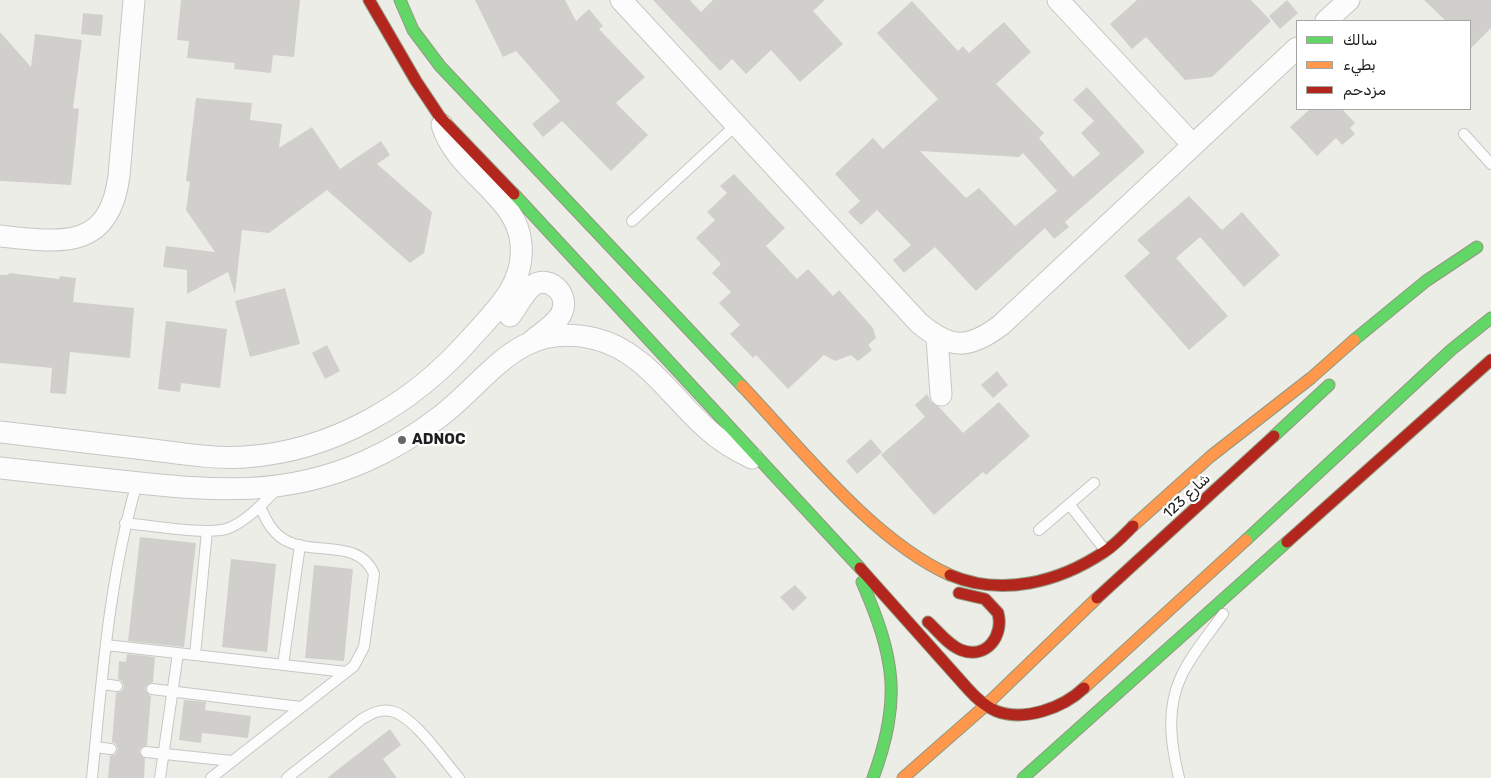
<!DOCTYPE html>
<html>
<head>
<meta charset="utf-8">
<style>
  body { margin:0 }
  #map { position:relative; width:1491px; height:778px; overflow:hidden; background:#edede8; font-family:Rubik,"Noto Naskh Arabic",sans-serif }
  canvas { display:block }
  .legend { position:absolute; left:1296px; top:20px; width:175px; height:90px; box-sizing:border-box; background:#fff; border:1px solid #a5a5a5; margin:0; padding:6px 9px; list-style:none; font-size:15px; color:#1f1f1f }
  .legend li { display:flex; align-items:center; gap:10px; height:25px }
  .legend b { width:25px; border:1px solid #a5a5a5 }
</style>
</head>
<body>
<div id="map">
<canvas width="1491" height="778"></canvas>
<ul class="legend">
<li><b style="height:6px;background:#63d668"></b>سالك</li>
<li><b style="height:6px;background:#ff974d"></b>بطيء</li>
<li><b style="height:6px;background:#b3261e"></b>مزدحم</li>
</ul>
</div>
<script>
const c = document.querySelector('canvas').getContext('2d');
c.lineJoin = 'round';
function fillPath(path, color) {
  c.fillStyle = color;
  c.fill(path, 'evenodd');
}
function strokePath(path, color, width, dash) {
  c.strokeStyle = color;
  c.lineWidth = width;
  c.lineCap = dash ? 'butt' : 'round';
  c.setLineDash(dash || []);
  c.stroke(path);
}
function drawText(font, color, halo, rows, align = 'center') {
  c.font = font + ' Rubik,"Noto Naskh Arabic",sans-serif';
  c.lineWidth = 4.5;
  c.setLineDash([]);
  c.textBaseline = 'middle';
  c.strokeStyle = halo;
  c.fillStyle = color;
  for (const [text, x, y, turn = 0] of rows) {
    c.save();
    c.translate(x, y);
    c.rotate((+turn || 0) * Math.PI / 180);
    c.textAlign = isNaN(turn) ? turn : align;
    if (halo) c.strokeText(text, 0, 0);
    c.fillText(text, 0, 0);
    c.restore();
  }
}
const building = new Path2D(`
  M181 0H300L294 57 273 55 271 73 234 69 235 63 187 58 189 41 177 40Z
  M475 0H565L576 21 589 9 603 26 599 29 645 77 616 103 648 135 611 171 562 121 543 137 532 124 560 101 516 51 503 57Z
  M653 0H690L701 12 713 0H825L813 11 843 44 800 82 771 50 746 74 732 59 720 71Z
  M1137 0H1251L1271 21 1212 77 1185 80 1146 37 1132 49 1110 24Z
  M1287 0 1298 13 1280 29 1269 16Z
  M1424 0H1491V28L1470 49V21H1446Z
  M912 1 958 51 963 46 969 53 1004 22 1031 52 996 84 1044 133 1039 138 1073 177 1100 154 1081 133 1094 121 1073 100 1087 87 1145 152 1065 222 1069 227 1054 239 1045 228 976 291 935 247 904 273 893 260 911 245 877 210 861 225 848 212 860 201 835 174 873 138 883 149 938 99 877 33ZM920 151 1019 157 1023 153 1057 191 1015 226 979 188 966 198Z
  M83 13 103 15 101 36 81 34Z
  M0 32 31 67 35 34 82 40 73 108 79 109 71 185 0 181Z
  M196 98 252 103 250 120 282 124 279 148 312 127 340 169 381 141 390 155 377 164 432 212 424 253 410 263 327 190 269 233 242 230 235 294 228 272 187 294V270L163 267 166 246 215 252 186 210 190 182 186 181Z
  M1310 109H1342L1355 123 1350 128 1355 134 1342 145 1336 138 1317 156 1290 127Z
  M734 174 785 228 766 246 797 279 808 269 833 296 839 290 873 328 876 338 868 345 872 350 858 361 851 355 835 361 824 355 788 389 756 355 753 358 730 334 740 325 719 303 731 292 712 273 721 264 696 238 715 220 707 212 727 193 720 186Z
  M1189 196 1222 230 1242 212 1280 255 1244 287 1200 237 1176 258 1228 316 1189 350 1124 276 1150 253 1137 240Z
  M9 273 59 279 60 276 76 278 73 302 134 308 130 358 70 352 66 394 50 393 52 368 0 363V275H8Z
  M285 288 300 344 250 357 235 301Z
  M166 321 227 329 220 388 181 383 180 392 158 389Z
  M327 345 340 371 325 379 312 353Z
  M997 371 1008 385 993 398 981 385Z
  M927 394 931 402 939 407 963 433 999 402 1030 436 986 475 983 472 934 515 881 455 925 417 915 405Z
  M871 439 882 452 857 474 846 461Z
  M140 537 196 543 184 647 128 641Z
  M231 559 276 564 267 652 222 647Z
  M314 565 353 569 344 661 305 658Z
  M795 585 807 598 793 611 780 597Z
  M127 654 155 657 153 682 147 685 145 689 148 694 151 696 147 745 141 748 139 752 145 759 144 778H108L110 756 116 754 118 749 116 744 112 742 116 693 122 691 124 686 122 681 118 679 119 661 126 662Z
  M184 700 206 702 205 710 251 716 248 738 202 733 201 743 179 740Z
  M390 729 401 745 383 759 397 778H327Z`);
const lane = new Path2D(`
  M1464 134 1491 164
  M632 221 737 124
  M1069 504 1105 550
  M125 523C149 525 210 536 229 528 248 520 263 503 277 489
  M1039 530 1094 483
  M106 645 346 672
  M195 655 207 531
  M283 665 300 545
  M102 684 117 686
  M152 689 301 707
  M95 747 111 749
  M146 752 232 761
  M92 778C102 679 109 578 137 483
  M160 778 178 653
  M211 778 354 666 364 647 374 574C360 538 313 556 285 540 272 533 265 519 260 506
  M287 778 362 719C371 714 379 709 391 711 414 716 443 760 459 778
  M1179 778C1171 745 1166 711 1180 679 1190 656 1209 634 1223 614`);
const street = new Path2D(`
  M621 0 919 323C950 349 968 350 1001 325L1297 48
  M1058 0 1193 145
  M1326 21 1349 0
  M0 236C60 242 109 252 119 176L134 0
  M510 316C517 307 523 294 531 287 547 273 570 293 562 312 558 323 541 333 532 341
  M937 338 941 395
  M0 432C48 438 97 443 145 449 178 453 212 459 245 457 333 451 413 404 470 339 495 311 525 285 521 244 518 196 457 174 442 125
  M0 468C43 473 87 477 130 482 215 491 285 497 366 461 393 449 419 433 442 415 492 376 519 320 596 339 644 351 671 397 706 428 720 441 735 450 752 458`);
const fast = new Path2D(`
  M400 0 413 30 440 66 742 386
  M514 194 860 568
  M1354 340 1426 281 1477 247
  M1274 436 1329 385
  M1246 540 1451 350 1491 318
  M862 582C895 658 902 699 873 778
  M1023 778 1287 542`);
const slow = new Path2D(`
  M742 386C801 448 872 540 950 575
  M1133 526 1211 456 1311 378 1354 340
  M1084 688 1246 540
  M903 778 985 706 1097 598`);
const jam = new Path2D(`
  M369 0 416 81 440 117 514 194
  M1287 542 1491 360
  M860 568 968 689C976 698 984 706 996 711 1024 722 1063 708 1084 688
  M950 575C1002 597 1059 582 1104 552 1115 545 1124 535 1133 526
  M1097 598 1274 436
  M928 622C938 631 948 645 961 650 987 660 1004 635 998 613L985 599 959 593`);
const markers = [
  [402,440,5,"#676765"]
];
const poiNames = [
  ["ADNOC",412,440]
];
const streetNames = [
  ["شارع 123",1187,496,-43]
];
fillPath(building, '#d0cfcb');
strokePath(lane, '#c6c6c4', 12);
strokePath(street, '#c6c6c4', 23);
strokePath(fast, '#91997f', 13);
strokePath(slow, '#91997f', 13);
strokePath(jam, '#91997f', 13);
strokePath(lane, '#fcfcfc', 10);
strokePath(street, '#fcfcfc', 21);
strokePath(fast, '#63d668', 11);
strokePath(slow, '#ff974d', 11);
strokePath(jam, '#b3261e', 11);
for (const [x, y, r, color] of markers) {
  const dot = new Path2D();
  dot.arc(x, y, r, 0, 2 * Math.PI);
  c.fillStyle = color;
  c.fill(dot);
  strokePath(dot, '#fff', 2);
}
drawText('bold 15px', '#1f1f1f', '#fff', poiNames, 'left');
drawText('15px', '#1f1f1f', '#fff', streetNames);
</script>
</body>
</html>
